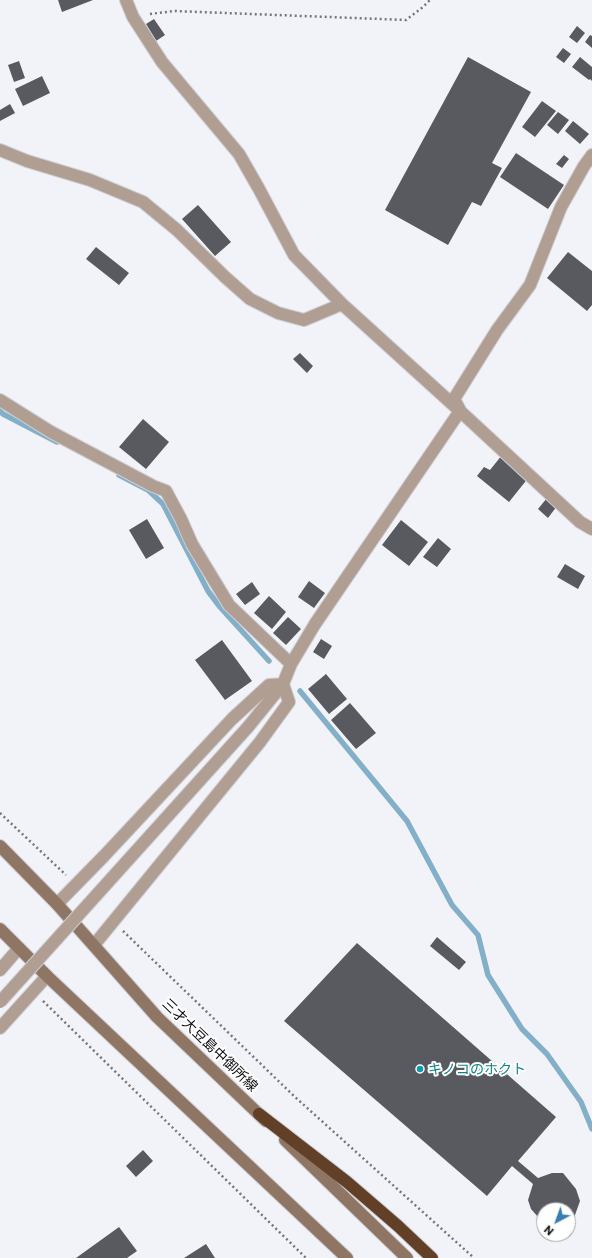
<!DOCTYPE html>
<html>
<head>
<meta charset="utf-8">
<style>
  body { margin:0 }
  #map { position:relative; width:592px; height:1258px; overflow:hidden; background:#f2f3f9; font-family:Commissioner,sans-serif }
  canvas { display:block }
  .north { position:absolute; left:536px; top:1202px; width:40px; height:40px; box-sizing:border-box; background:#fff; border:1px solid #9d9e9f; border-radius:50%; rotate:221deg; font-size:11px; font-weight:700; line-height:16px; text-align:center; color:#0b0c0e }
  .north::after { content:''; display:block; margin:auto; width:14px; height:18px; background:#377cb2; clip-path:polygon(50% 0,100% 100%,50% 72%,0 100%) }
</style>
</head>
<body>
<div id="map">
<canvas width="592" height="1258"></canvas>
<div class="north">N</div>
</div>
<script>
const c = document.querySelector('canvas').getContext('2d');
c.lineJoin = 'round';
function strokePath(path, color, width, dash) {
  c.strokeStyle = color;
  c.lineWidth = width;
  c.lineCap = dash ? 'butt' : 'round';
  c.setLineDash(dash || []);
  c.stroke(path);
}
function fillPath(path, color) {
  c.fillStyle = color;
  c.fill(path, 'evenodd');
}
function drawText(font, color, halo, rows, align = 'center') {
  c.font = font + ' Commissioner,"Noto Sans JP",sans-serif';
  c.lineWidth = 4;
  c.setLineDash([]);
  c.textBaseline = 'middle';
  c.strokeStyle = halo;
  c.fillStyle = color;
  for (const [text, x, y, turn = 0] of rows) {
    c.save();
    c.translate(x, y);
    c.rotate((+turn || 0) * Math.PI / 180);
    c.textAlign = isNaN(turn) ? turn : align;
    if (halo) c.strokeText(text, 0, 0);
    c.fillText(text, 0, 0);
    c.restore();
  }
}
const stream = new Path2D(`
  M0 411 3 414 57 442
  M119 475 148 490 163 504 208 591 220 607 269 661
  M300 691 407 821 452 905 478 935 488 975 522 1029 547 1054 581 1102 592 1129`);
const building = new Path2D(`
  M58 0H93L62 12Z
  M154 19 165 35 156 41 146 24Z
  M577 26 585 33 577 43 569 37Z
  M590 35 592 36V48L585 42Z
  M563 48 571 54 564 63 556 57Z
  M468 57 531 92 492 163 502 168 481 206 472 202 448 245 385 210Z
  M580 57 592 67V81L590 79 589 80 572 67Z
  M19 61 25 78 14 82 8 65Z
  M42 76 50 93 23 106 15 89Z
  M542 101 556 111 535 137 522 127Z
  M10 104 15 113 0 121V110Z
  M558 112 569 120 558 134 547 125Z
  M573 121 589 134 580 144 565 131Z
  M516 153 564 185 548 209 500 177Z
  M564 155 569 159 562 168 556 164Z
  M198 205 231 242 215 256 182 219Z
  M96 247 129 273 119 285 86 259Z
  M568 252 592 271V305L587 311 547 278Z
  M300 353 313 366 307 373 293 359Z
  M143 419 169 442 146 469 119 447Z
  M502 455 529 477 509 502 477 476 484 467 490 470Z
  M547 498 557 506 548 518 538 509Z
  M147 519 164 548 146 559 129 530Z
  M401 520 428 542 409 566 382 545Z
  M438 538 451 549 437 567 423 557Z
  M565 564 585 576 578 589 557 577Z
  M309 581 325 593 314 608 298 597Z
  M252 582 260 594 245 605 236 594Z
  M269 596 286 612 272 629 254 613Z
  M288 617 301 629 286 645 273 633Z
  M321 639 332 646 324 659 313 652Z
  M222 640 252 681 225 700 195 660Z
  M326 674 347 699 329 714 308 689Z
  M350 703 376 733 356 749 331 720Z
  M437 937 466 962 459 970 430 946Z
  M357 943 556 1117 518 1161 538 1178 552 1173H563L576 1189 580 1201 575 1215 568 1221V1210H544V1222L538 1217 531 1209 528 1200 533 1184 512 1166 487 1196 284 1021Z
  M143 1150 153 1161 136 1177 126 1166Z
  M119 1227 137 1251 127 1258H76Z
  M206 1244 215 1258H184Z`);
const path = new Path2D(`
  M150 14 174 11 406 20 423 7 430 0
  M0 813 66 875
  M123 931 295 1097 474 1258
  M43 1001 306 1258`);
const street = new Path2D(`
  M126 0 133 17 162 62 239 154 259 189 294 255 342 304 460 411 580 522 592 529
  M0 150 27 161 90 180 143 202 177 230 225 277 250 299 278 313 304 320 342 304
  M0 400 51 432 153 486 166 491 181 519 192 544 229 605 291 664
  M460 410 454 399 497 330 530 285 561 207 584 166 592 155
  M248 727 283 684 291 664 315 624 460 411
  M57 904 104 856 232 719 269 685 283 684
  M94 945 260 742 289 702 283 684
  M0 970 19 948
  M0 1028 47 976`);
const secondary = new Path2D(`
  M0 846 57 904 157 1017 266 1121
  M0 929 47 976 347 1258
  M285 1140 407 1258`);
const highway = new Path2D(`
  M259 1114 347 1182 398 1226 432 1258`);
const streetBridge = new Path2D(`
  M0 1002 248 727`);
const markers = [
  [420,1069,4,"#0f9aa8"]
];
const streetNames = [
  ["三才大豆島中御所線",210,1045,44]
];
const cultureNames = [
  ["キノコのホクト",428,1069]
];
strokePath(stream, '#83afc9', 5.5);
fillPath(building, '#595a5f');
strokePath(street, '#cdced3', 14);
strokePath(secondary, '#cdced3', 14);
strokePath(highway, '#cdced3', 14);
strokePath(path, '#75767a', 2.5, [2, 3]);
strokePath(street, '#b09e92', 12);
strokePath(secondary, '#8f7564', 12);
strokePath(highway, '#614027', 12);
strokePath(streetBridge, '#cdced3', 14, []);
strokePath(streetBridge, '#b09e92', 12);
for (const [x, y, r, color] of markers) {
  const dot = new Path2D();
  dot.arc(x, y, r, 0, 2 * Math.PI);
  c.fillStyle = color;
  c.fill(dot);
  strokePath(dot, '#fff', 1.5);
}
drawText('14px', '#0b0c0e', '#fff', streetNames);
drawText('14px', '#0d838f', '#fff', cultureNames, 'left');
</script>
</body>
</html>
